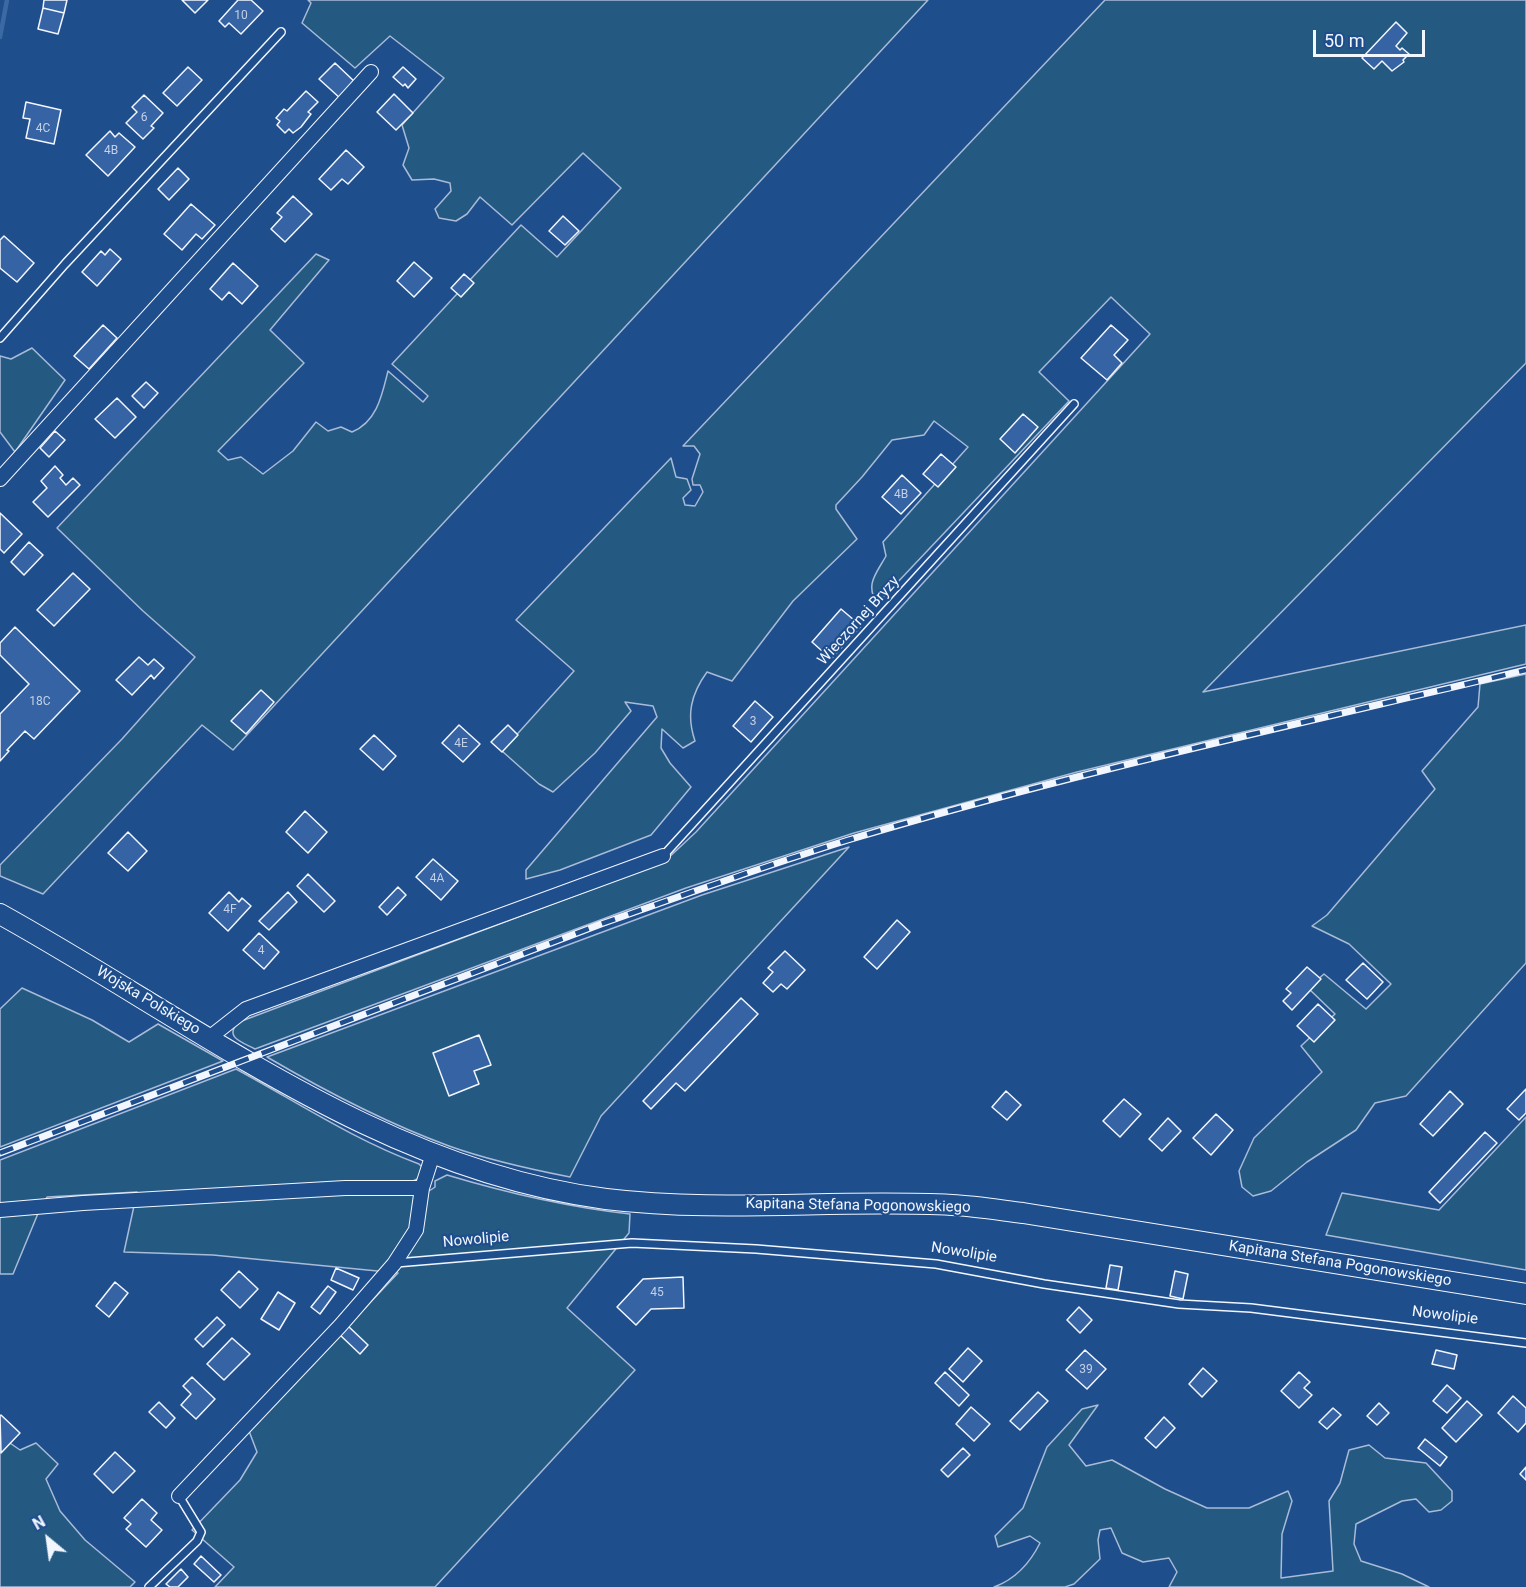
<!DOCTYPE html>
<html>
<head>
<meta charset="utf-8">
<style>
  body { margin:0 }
  #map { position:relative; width:1526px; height:1587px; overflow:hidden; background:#1f4e8c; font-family:Roboto,sans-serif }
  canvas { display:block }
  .north { position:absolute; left:18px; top:1509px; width:60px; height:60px; -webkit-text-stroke:4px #1f4e8c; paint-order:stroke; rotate:331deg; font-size:16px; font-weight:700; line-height:24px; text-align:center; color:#f2f6ff }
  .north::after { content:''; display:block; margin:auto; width:21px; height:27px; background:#f2f6ff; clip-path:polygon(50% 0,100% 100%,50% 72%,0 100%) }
  .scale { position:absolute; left:1313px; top:30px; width:112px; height:27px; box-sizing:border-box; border:3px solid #f2f6ff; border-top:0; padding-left:8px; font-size:18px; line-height:21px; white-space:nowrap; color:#f2f6ff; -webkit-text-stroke:4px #1f4e8c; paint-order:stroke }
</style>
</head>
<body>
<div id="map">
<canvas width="1526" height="1587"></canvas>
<div class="north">N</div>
<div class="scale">50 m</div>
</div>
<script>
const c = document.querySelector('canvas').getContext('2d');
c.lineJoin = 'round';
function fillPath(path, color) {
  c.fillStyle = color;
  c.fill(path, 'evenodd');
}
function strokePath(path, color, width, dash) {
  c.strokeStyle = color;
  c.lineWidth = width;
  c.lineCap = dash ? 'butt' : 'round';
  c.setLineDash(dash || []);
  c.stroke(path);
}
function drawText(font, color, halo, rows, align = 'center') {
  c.font = font + ' Roboto,sans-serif';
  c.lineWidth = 4.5;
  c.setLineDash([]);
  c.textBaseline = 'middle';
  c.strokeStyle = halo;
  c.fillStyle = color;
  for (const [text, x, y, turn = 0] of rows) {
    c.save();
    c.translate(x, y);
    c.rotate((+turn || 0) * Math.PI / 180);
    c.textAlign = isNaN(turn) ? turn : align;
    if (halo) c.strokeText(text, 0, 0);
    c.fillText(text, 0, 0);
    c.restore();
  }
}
const green = new Path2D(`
  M308 0H928L233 750 202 725 43 894 0 876V865L122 739 195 657 143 611 57 528 316 254 329 260 270 330 304 363 218 451 228 460 241 457 263 474 293 451 316 422 328 431 341 427 352 432C377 422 382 395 388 371L423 402 428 396 392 364 521 225 557 257 621 188 583 153 512 225 480 197 467 214 456 221 439 218 435 209 451 191 450 183 434 179 412 180 403 165 409 148 402 125 444 78 390 36 355 68 302 23 311 3Z
  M1105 0H1526V363L1203 692 1526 625V664L1077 772 854 833 686 888 255 1049C242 1042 223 1037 239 1022L664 862 696 832 1150 334 1111 297 1039 372 1069 401 877 604C865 584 876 574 886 556L883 542 968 447 934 421 924 435 892 440 862 477 836 505V509L857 539 793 601 732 681 707 672C691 694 686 715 695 741L683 748 662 729 661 748 670 763 691 787 651 835 560 870 526 879V870L657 717 653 706 625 702 631 711 595 753 553 792 539 784 502 751 574 671 516 620 671 458 676 477 687 479 691 490 683 498 685 505 695 506 703 492 700 485H693L692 479 700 454 694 446H683Z
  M32 348 65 380 15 452 0 432V356L11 359Z
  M1526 674V963L1406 1096 1375 1103 1356 1130 1307 1162 1271 1191 1253 1196 1242 1187 1239 1171 1254 1138 1322 1072 1301 1046 1335 1014 1308 988 1324 974 1366 1009 1391 984 1349 944 1312 926 1327 915 1435 789 1422 771 1478 707 1480 684Z
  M849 847 601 1116 570 1177C529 1169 488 1160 449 1146 386 1123 325 1091 267 1057L702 895Z
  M22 988 92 1020 129 1042 158 1024 223 1061 0 1147V1009Z
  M236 1069C297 1102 354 1140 419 1164L422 1167 421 1177 413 1181 410 1194C420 1196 427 1193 435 1187V1181L447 1175C507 1193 567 1207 630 1214L629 1233 567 1308 635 1370 435 1587H215L234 1567 192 1530 240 1480 257 1452 249 1431 398 1273 213 1255 124 1252 137 1192 47 1197 39 1211 13 1274H0V1160Z
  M1526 1117V1270L1326 1235 1342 1193 1439 1210Z
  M1098 1405 1069 1445 1086 1466 1112 1460 1165 1489 1207 1508H1249L1288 1491 1292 1501 1282 1534 1281 1578 1333 1571 1329 1501 1340 1483 1349 1450 1369 1445 1385 1458 1426 1463 1452 1491V1501L1441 1510 1429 1512 1416 1499 1402 1501 1356 1524 1354 1544 1361 1561 1402 1574 1429 1587H1169L1177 1572 1169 1558 1143 1562 1122 1553 1111 1528 1100 1530 1098 1540 1100 1559 1074 1584 1065 1587H994C1016 1579 1030 1563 1040 1543L1030 1536 998 1547 995 1536 1023 1508 1047 1447 1082 1409Z
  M7 1441 20 1450 36 1443 58 1464 46 1479 60 1511 85 1540 135 1582 130 1587H0V1448Z`);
const stream = new Path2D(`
  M0 37 7 0`);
const building = new Path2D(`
  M44 0H67L64 13 43 8Z
  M182 0H208L195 13Z
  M238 0H251L263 11 241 34 229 23 225 27 219 21Z
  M43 8 64 13 58 34 38 29Z
  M1396 22 1407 33 1396 46 1400 50 1402 48 1409 54 1403 60 1404 62 1392 71 1382 61 1374 69 1362 58Z
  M335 63 356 83 341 99 319 79Z
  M188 67 202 80 177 106 163 93Z
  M403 67 416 79 408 88 405 84 403 86 393 77Z
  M306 91 318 102 308 112 311 114 301 127 293 133 289 129 285 133 277 125 280 121 276 118 284 109 287 111Z
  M394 94 413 113 396 130 377 112Z
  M144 95 163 113 151 126 154 128 143 139 126 123 137 112 132 107Z
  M26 102 61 110 54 144 26 138 30 119 23 118Z
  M110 131 115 137 119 133 135 147 108 176 86 155Z
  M346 150 364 167 348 184 342 179 331 190 319 179Z
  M178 168 189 179 169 200 158 189Z
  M293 196 312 214 285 242 271 229 282 217 277 213Z
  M191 204 215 225 202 239 196 234 182 250 164 234Z
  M563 216 579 231 565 245 549 231Z
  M4 236 34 263 17 282 0 268V240Z
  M110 249 121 259 97 286 82 272 101 251 105 255Z
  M414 262 432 278 414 297 397 281Z
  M233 263 258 286 242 304 229 292 222 300 210 289Z
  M464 274 474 283 461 297 451 288Z
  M103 325 117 338 89 369 74 356Z
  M1111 325 1128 340 1114 355 1122 363 1107 380 1081 358Z
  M146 382 158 393 144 408 132 396Z
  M117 398 136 417 115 438 95 419Z
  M1023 414 1038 427 1015 453 1000 439Z
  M55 431 65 440 49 457 40 448Z
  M941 454 956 467 938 487 923 474Z
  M55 466 63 475 60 478 66 485 73 478 80 485 48 517 33 502 47 488 41 481Z
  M902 475 921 493 901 514 882 497Z
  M0 513 22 534 4 553 0 549Z
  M29 542 43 555 24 575 11 562Z
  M73 573 90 589 54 626 37 610Z
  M841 609 861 626 831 659 812 642Z
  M15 627 80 691 34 739 25 731 7 750 9 751 0 761V714L29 684 0 655V643Z
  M139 657 148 665 154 659 164 668 154 679 151 675 132 695 116 680Z
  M261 690 274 702 246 734 231 721Z
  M755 701 773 717 751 742 733 726Z
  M459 725 480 744 463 762 442 743Z
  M508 725 518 735 502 752 491 742Z
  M374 735 396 756 383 770 360 749Z
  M305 811 327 832 308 853 286 832Z
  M128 832 147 851 128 871 108 853Z
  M433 859 458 881 441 900 416 877Z
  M308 874 335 901 324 912 297 886Z
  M398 887 406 895 387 915 379 907Z
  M229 892 239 902 242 898 251 906 228 931 209 913Z
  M288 892 297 902 269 930 259 921Z
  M897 920 910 932 877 969 864 957Z
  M259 933 279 952 264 969 243 950Z
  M785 951 805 970 787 989 781 984 773 992 763 983 773 972 768 968Z
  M1363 963 1383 982 1367 999 1346 980Z
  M1307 967 1321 979 1292 1010 1283 1001 1291 993 1286 989Z
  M741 998 758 1014 685 1091 676 1083 651 1109 643 1101Z
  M1318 1004 1335 1020 1314 1042 1297 1026Z
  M479 1035 491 1065 474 1071 479 1084 449 1096 433 1053Z
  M1526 1089V1113L1519 1120 1507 1109Z
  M1006 1091 1021 1105 1007 1120 992 1107Z
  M1450 1091 1463 1104 1433 1136 1420 1124Z
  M1124 1099 1141 1114 1120 1137 1103 1121Z
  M1216 1114 1233 1130 1211 1155 1193 1138Z
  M1168 1118 1181 1131 1162 1151 1149 1139Z
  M1485 1132 1497 1143 1440 1203 1429 1192Z
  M1110 1265 1122 1267 1118 1290 1106 1288Z
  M336 1268 359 1278 353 1290 331 1280Z
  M239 1271 258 1289 240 1308 221 1290Z
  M1175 1271 1188 1274 1183 1299 1170 1296Z
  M683 1277 684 1308 651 1309 636 1325 617 1307 643 1279Z
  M115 1282 128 1293 109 1317 96 1306Z
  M328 1286 336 1292 320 1314 311 1307Z
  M278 1292 295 1303 279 1330 261 1319Z
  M1079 1307 1092 1320 1080 1333 1067 1320Z
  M217 1317 225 1325 203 1347 195 1339Z
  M348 1326 368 1345 360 1354 340 1335Z
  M232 1338 250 1354 224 1380 207 1364Z
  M968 1348 982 1361 963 1382 949 1369Z
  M1085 1350 1106 1369 1087 1389 1066 1370Z
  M1436 1350 1457 1355 1454 1369 1432 1364Z
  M1203 1368 1217 1381 1202 1397 1189 1384Z
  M945 1372 969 1395 959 1406 935 1383Z
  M1299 1372 1310 1382 1304 1388 1312 1395 1299 1408 1281 1391Z
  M192 1377 215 1399 196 1419 181 1405 191 1394 183 1386Z
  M1447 1385 1461 1398 1447 1413 1433 1401Z
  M1038 1392 1048 1401 1020 1430 1010 1421Z
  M1513 1396 1526 1408V1423L1518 1432 1498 1413Z
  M1467 1401 1482 1415 1456 1442 1442 1428Z
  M159 1402 175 1418 166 1428 149 1412Z
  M1379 1403 1389 1413 1377 1425 1367 1416Z
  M971 1407 990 1424 974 1441 956 1424Z
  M1333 1408 1341 1415 1327 1429 1319 1422Z
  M1 1415 20 1433 1 1453 0 1416Z
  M1164 1417 1175 1428 1156 1448 1145 1438Z
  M1425 1439 1447 1457 1440 1466 1418 1448Z
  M963 1448 970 1455 948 1477 941 1470Z
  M115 1452 135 1471 113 1493 94 1474Z
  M1526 1467V1480L1520 1474Z
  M142 1499 157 1513 151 1520 162 1530 146 1547 126 1529 131 1524 124 1518Z
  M201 1556 221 1575 214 1582 194 1564Z
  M181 1569 188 1577 178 1587H170L166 1584Z`);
const service = new Path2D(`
  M0 338 65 264 281 32
  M663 856 1074 404
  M396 1263 632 1243 756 1249 936 1264 1044 1284 1179 1304 1251 1308 1526 1343
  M149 1587 197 1541 201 1532 179 1496`);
const minor = new Path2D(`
  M0 479 371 72
  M209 1038 246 1009 663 856
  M0 1210 83 1203 345 1188H422
  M179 1496 340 1326 394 1264 416 1230 422 1188 433 1154`);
const secondary = new Path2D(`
  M0 914C195 1022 379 1170 606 1199 721 1213 837 1199 952 1205 975 1206 999 1210 1023 1213L1526 1294`);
const rail = new Path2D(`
  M0 1153 601 924C683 895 765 866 848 840 1071 773 1299 724 1526 670`);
const numberNames = [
  ["10",241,16],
  ["6",144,118],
  ["4C",43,129],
  ["4B",111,151],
  ["4B",901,495],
  ["18C",40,702],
  ["3",753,722],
  ["4E",461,744],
  ["4A",437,879],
  ["4F",230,910],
  ["4",261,951],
  ["45",657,1293],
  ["39",1086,1370]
];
const streetNames = [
  ["Wieczornej Bryzy",859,621,-48],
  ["Wojska Polskiego",148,1001,31],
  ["Kapitana Stefana Pogonowskiego",858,1206,1],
  ["Nowolipie",476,1240,-5],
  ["Nowolipie",964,1253,9],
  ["Kapitana Stefana Pogonowskiego",1340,1264,9],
  ["Nowolipie",1445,1316,7]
];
fillPath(green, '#245a82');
strokePath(green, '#a8bbd7', 1.5);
strokePath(stream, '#3b69a3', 4.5);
fillPath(building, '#3563a3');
strokePath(building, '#f2f6ff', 1.5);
strokePath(service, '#f2f6ff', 10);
strokePath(minor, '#f2f6ff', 16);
strokePath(secondary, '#f2f6ff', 22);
strokePath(service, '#1f4e8c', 7);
strokePath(minor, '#1f4e8c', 14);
strokePath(secondary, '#1f4e8c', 20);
strokePath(rail, '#f2f6ff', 7);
strokePath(rail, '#1f4e8c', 4.5, [14]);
drawText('12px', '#c3d1e8', null, numberNames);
drawText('15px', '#f2f6ff', '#1f4e8c', streetNames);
</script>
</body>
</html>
